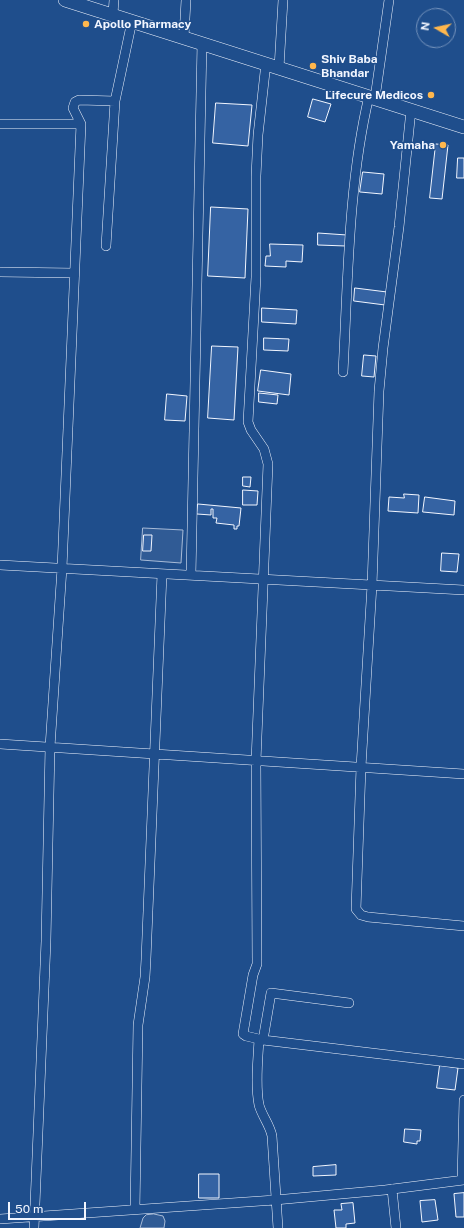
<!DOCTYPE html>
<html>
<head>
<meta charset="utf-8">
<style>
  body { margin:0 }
  #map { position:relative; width:464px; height:1228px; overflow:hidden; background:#1f4e8c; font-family:"Public Sans",sans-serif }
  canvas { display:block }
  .north { position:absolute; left:416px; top:8px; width:40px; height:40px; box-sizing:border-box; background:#1f4e8c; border:1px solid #7391ba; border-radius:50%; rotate:279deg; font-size:11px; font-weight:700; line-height:16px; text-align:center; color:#f2f6ff }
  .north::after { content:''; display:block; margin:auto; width:14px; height:18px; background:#ffb74d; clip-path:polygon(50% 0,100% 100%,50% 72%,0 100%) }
  .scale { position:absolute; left:8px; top:1202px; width:78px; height:18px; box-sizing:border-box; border:2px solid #f2f6ff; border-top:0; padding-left:5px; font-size:12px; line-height:14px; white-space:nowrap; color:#f2f6ff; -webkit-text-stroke:3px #1f4e8c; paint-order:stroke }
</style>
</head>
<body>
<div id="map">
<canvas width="464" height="1228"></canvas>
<div class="north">N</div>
<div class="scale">50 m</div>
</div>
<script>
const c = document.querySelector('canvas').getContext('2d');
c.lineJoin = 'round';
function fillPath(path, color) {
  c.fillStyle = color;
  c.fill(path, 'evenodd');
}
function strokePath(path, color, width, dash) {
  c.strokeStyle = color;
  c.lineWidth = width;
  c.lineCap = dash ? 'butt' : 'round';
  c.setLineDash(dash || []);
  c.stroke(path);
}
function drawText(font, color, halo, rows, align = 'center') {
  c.font = font + ' "Public Sans",sans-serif';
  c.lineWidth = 3;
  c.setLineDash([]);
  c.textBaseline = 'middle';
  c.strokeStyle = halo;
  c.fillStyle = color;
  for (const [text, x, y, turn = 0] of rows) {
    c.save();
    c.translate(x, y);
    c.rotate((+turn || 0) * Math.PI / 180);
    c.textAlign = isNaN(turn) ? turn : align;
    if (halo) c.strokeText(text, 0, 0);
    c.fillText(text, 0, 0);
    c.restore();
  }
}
const built = new Path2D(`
  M143 528 183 530 181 563 141 560Z
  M154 1214 163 1216 165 1221 164 1228H140L143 1218 146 1215Z`);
const building = new Path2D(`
  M313 99 331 104 325 122 308 117Z
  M216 103 252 105 248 146 213 143Z
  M436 144 448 145 442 199 430 198Z
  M458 158H464V178H457Z
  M363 172 384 174 382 194 360 192Z
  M211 207 248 209 245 278 208 276Z
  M318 233 347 235 346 246 318 245Z
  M270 244 303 245 302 262 286 261V267L265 266 266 256H270Z
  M355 288 387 292 385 305 354 301Z
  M262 308 297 310 296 324 262 322Z
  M264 338 289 339 288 351 264 350Z
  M212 346 238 347 234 420 208 418Z
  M364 355 376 356 374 377 362 376Z
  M261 370 291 374 289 395 258 391Z
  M259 393 278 395 277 404 259 402Z
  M167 394 187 396 185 421 165 420Z
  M243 477H251L250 487 243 486Z
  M243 490 258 491 257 505H243Z
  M404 494 419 495 418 513 388 511 389 497 404 498Z
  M425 497 455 501 454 515 423 512Z
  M198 504 241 508 239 526H237V529H234V525L216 523 217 518H213V509H211V515L197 514Z
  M144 535H152L151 551H143Z
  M442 553 459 554 457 572 441 571Z
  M440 1065 458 1068 455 1090 437 1088Z
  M405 1129 421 1130 420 1141H417V1144L404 1142Z
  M336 1165V1175L313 1176V1167Z
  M199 1174H219V1198H199Z
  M464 1193V1217H456L454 1194Z
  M435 1200 438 1220 422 1222 420 1201Z
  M353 1203 355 1223 346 1224V1228H336L334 1210H342L341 1204Z`);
const minor = new Path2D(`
  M113 14 114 0
  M184 37 186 0
  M266 63 258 135 256 176V277L248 422 251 430 264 449 268 464 256 761 257 964 253 975 243 1034 246 1036 263 1040 464 1064
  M279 68 283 0
  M375 98 389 0
  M411 110 399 227 383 348 379 391 372 585 361 767 356 909 361 915 368 917 464 926
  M0 124H81
  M106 246 115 101 132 21
  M0 272 74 273
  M343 372C348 281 348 185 369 96
  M0 565 464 590
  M191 575 202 43
  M0 744 464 774
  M259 1039C258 1060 255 1084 259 1105 262 1116 270 1125 272 1136L278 1228
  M263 1040 271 993 349 1003
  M462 1180 464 1100
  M392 1189 396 1228
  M135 1209 138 1025 145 977 146 959 162 574
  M0 1219 275 1200 385 1190 464 1180
  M34 1228 46 941 50 747 62 568 81 124 73 108 75 102 79 100 115 101`);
const secondary = new Path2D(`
  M65 0 464 127`);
const markers = [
  [86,24,4,"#ffb74d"],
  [313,66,4,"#ffb74d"],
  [431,95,4,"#ffb74d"],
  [443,145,4,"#ffb74d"]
];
const poiNames = [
  ["Apollo Pharmacy",94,24],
  ["Shiv Baba",321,59],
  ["Bhandar",321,73],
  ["Lifecure Medicos",423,95,"right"],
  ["Yamaha",435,145,"right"]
];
fillPath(built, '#305b95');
strokePath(built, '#a8bbd7', 1);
fillPath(building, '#3563a3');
strokePath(building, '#f2f6ff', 1);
strokePath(minor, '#f2f6ff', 10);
strokePath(secondary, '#f2f6ff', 14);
strokePath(minor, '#1f4e8c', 9);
strokePath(secondary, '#1f4e8c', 13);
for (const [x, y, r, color] of markers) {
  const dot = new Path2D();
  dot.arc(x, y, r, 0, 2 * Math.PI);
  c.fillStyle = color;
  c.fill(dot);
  strokePath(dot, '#1f4e8c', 1.5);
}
drawText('bold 12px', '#f2f6ff', '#1f4e8c', poiNames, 'left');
</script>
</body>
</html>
